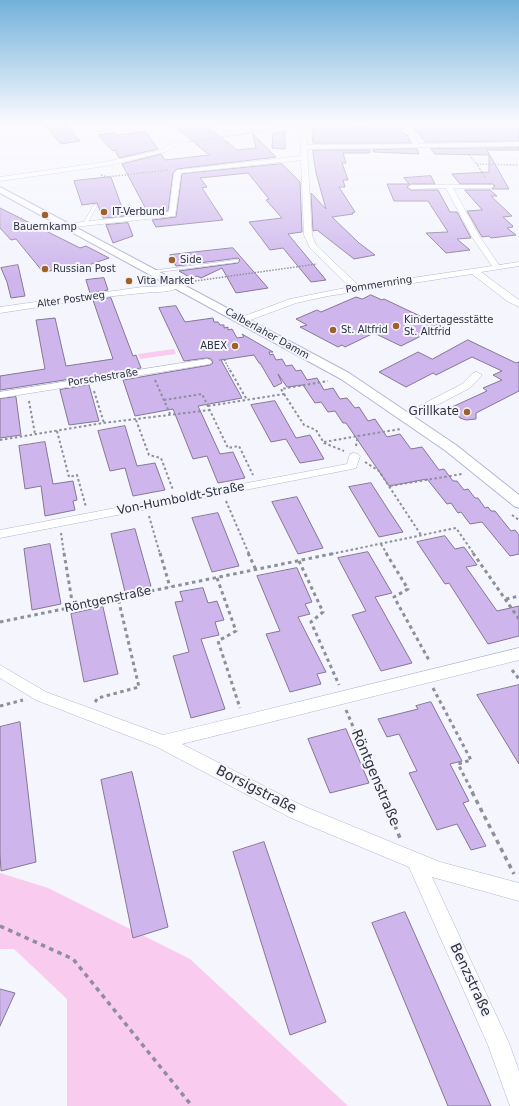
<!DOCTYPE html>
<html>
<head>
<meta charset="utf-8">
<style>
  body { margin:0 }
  canvas { display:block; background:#f4f5fd }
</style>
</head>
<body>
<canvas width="519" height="1106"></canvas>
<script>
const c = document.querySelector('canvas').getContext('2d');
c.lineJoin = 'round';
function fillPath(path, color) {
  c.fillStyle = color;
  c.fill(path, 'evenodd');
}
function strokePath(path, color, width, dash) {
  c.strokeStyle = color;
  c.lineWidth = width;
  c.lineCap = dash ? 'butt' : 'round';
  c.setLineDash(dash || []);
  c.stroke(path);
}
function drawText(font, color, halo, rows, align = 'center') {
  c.font = font + ' "DejaVu Sans",sans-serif';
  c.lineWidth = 4;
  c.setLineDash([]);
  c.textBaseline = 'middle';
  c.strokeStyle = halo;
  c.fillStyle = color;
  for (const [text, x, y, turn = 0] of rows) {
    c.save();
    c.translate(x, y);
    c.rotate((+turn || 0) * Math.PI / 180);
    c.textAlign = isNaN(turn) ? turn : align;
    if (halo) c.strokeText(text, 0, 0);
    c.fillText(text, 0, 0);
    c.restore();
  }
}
const green = new Path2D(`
  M174 349 176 354 140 359 138 354Z
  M0 873 48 888 190 959 348 1106H67V999L14 949H0Z`);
const building = new Path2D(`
  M44 123H64L80 141 61 144Z
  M203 123 237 150 256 148 253 134 276 157 177 169 173 173 168 211 148 213 122 164 161 154 165 160 209 155 175 126Z
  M316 123H352L353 126 404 125 405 128H403L400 132 407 135 411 143H313L312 136Z
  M409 123H519V141L426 142Z
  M142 132H146L158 149 119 158 115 150 113 151 98 135 114 133 116 135Z
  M285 132V149L272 148 273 133Z
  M519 148V150H487L509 189H492L495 186 493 184H460L452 174 489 172V155L435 154 431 149Z
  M417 149 419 154 374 152 373 150Z
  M313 150H370V152L368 153H343L346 163H342L348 180H343L345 187H339L355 212 352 213 353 214 332 217 359 243 375 255 354 259 317 230 313 231 311 193 326 209 316 173Z
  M282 164 300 182 302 232 288 234 326 280 311 282 283 248 270 250 249 222 282 218 266 200 269 199 248 173 200 178 207 187 202 188 223 220 156 227 152 220 176 217 182 174Z
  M431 176 435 184H411L407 187 411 190H438L450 212H457L471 238 457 239 470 250 446 253 426 233 448 232 428 201H394L387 184H409L404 178Z
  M111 177 125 216 103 218 97 203 82 205 74 181Z
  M465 190H490L497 196H491L512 216 503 217 513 226H512L513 227 507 228 516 235 491 238 489 236 482 237 467 211 482 210Z
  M0 208 80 248 86 246 109 258 68 272 67 268 43 272 16 239 11 240 0 228Z
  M128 223 133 236 113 243 106 225Z
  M233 248 268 288 236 293 222 268 201 278 197 276 191 278 179 271 238 263 240 260 238 258 176 266 170 255Z
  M18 265 25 296 11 298 7 282 1 268Z
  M104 278 108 290 90 293 86 280Z
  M371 295 382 300 384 299 441 326 401 346 374 333 345 347 342 345 338 347 300 327 307 325 296 319 317 310 321 312 356 297 362 299Z
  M111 298 133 356 136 355 141 368 0 390V376L45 369 36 320 55 318 66 366 113 359 93 300Z
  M176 306 185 322 213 318 214 322H218L220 325H224V328L228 327V330L232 329 237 338 244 337 242 334 273 352H269L270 355 273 354 276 360 282 359 286 366 292 365 296 371 301 370 307 380 317 378 324 390 333 388 340 399 347 398 355 408 359 407 368 421 375 419 387 437 400 434 411 449 422 447 439 470 444 469 453 481H457L464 490 468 489 475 498H478L485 508 488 507 491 511H495L511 531 515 530 519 535V554L510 556 482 522 470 524 461 512 458 513 451 503 447 504 427 479 389 486 346 423H343L335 411 328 412 321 402 315 403 303 385 287 387 278 374 282 383 274 387 260 363H259L254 355 221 360 242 398 198 406 220 454 233 452 245 478 218 483 207 456 193 459 173 409 135 416 123 380 210 365 213 363 211 359 207 358 184 361 159 308Z
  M468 340 516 363 519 362V391L476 413V419L466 420 460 418 452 407 487 391 483 388 502 380 493 375 502 371 472 357 436 375 433 373 406 387 379 372 418 352 432 359Z
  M89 385 99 421 69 425 60 390Z
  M16 397 21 435 0 438V399Z
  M275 401 296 438 310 435 324 459 300 463 286 439 271 442 251 405Z
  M125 426 137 466 155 463 165 490 133 496 125 468 110 471 98 431Z
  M45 442 53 484 73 481 77 500 73 501 75 510 45 516 41 486 25 489 19 446Z
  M371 483 389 511 403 532 379 537 349 487Z
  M297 497 317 536 323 548 298 554 272 502Z
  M218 513 239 566 212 572 192 518Z
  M135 529 151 586 125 592 111 534Z
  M445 536 455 549 464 547 477 565 466 567 497 611 519 606V636L488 644 449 583 445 584 417 542Z
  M50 544 61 604 32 610 24 549Z
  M368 552 392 593 375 597 412 663 381 671 352 615 366 611 338 558Z
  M297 568 312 602 305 604 310 614 298 617 326 672 317 674 321 684 290 692 266 634 280 631 257 576Z
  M203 588 208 603 217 601 224 620 215 622 219 635 201 639 225 709 191 718 173 656 189 652 175 602 183 601 180 592Z
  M103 607 118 674 84 682 71 614Z
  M519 685V764L477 695Z
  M431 702 462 761 450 764 469 801 463 803 486 846 471 850 457 824 437 830 409 773 417 771 399 734 387 737 378 719 418 709 416 706Z
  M20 722 36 862 1 871 0 853V727Z
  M346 729 369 783 330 793 308 739Z
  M132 772 168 927 133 938 101 780Z
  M264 842 326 1022 290 1035 233 852Z
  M405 912 432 973 491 1106H448L372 923Z
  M0 989 15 993 0 1026Z`);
const pathFar3 = new Path2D(`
  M187 142 265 131
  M469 155 477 164
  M101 175 107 177 168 170
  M485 177 477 164 519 165
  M195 281 317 264
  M219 360 224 359 230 371`);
const pathFar2 = new Path2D(`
  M230 370 247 400
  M155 380 170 414
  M94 391 104 423
  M284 394 304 425 316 430 324 443 344 451
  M164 400 202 394 228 448 239 446 253 475
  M29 401 35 434
  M208 406 284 394 281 389 328 381
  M136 420 149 455 161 458 173 490
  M57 431 69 477 77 475 86 507
  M0 440 103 423 210 410
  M324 442 358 436
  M356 446 358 436 401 429
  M365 462 379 471 421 535
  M390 486 462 474
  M226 501 249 554
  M512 515 519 520
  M149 516 160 554
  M61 533 64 554
  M381 544 387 554
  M331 554 456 528 474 554`);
const pathFar1 = new Path2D(`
  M64 553 73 607
  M160 553 170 587
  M248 553 256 570
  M386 553 408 589 394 597 430 662
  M473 553 519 619
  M299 561 323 612 311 622 339 685
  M217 578 236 631 218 641 240 708
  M506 599 519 596
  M0 622 336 553
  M512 670 519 679
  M433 688 471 760 458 764 473 793
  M95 702 98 698 139 687 118 598
  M0 706 23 700
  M346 710 381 793`);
const path = new Path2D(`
  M381 792 400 838
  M472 792 514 874
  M0 926 73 959 192 1106`);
const service = new Path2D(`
  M95 205 97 206 87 224 84 225 83 224 93 206Z
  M236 260H238V262L151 273 149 272 151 271Z`);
const minor = new Path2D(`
  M300 123H306L307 145 413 144 408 134 401 131 404 129 412 132 419 144 519 142V146L307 149 312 235 316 245 359 286 492 266 472 237 446 188 411 189 408 187 411 185H493L494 186 491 188H453L480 237 499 265 519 262V266L481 272 519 300V307L507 301 472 274 328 296 296 303 245 322H239L237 320 239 318 290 299 350 287 310 248 304 235 301 160 181 173 175 216 65 228 61 226 65 224 169 212 174 173 177 170 301 156 300 129 274 132 271 130 274 128 300 126Z
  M176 142 181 143 165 152 106 166 0 181V177L106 162 161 150Z
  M177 282 180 283 181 285C173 294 155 291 143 293 95 297 48 306 0 313V307L142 287 168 286Z
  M207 359 210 360 212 362 210 364 0 398V392Z
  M477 372 482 375 470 388 410 419 406 420 401 417 402 415 462 384 473 373Z
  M354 453 358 454 360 456 356 468 352 469 0 538V530L347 464 350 454Z
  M519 648V660L182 744 303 806 440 862 519 883V901L432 877 509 1043 519 1071V1106H510L488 1045 409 867 291 818 157 747 36 700 0 678V665L46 692 163 735Z`);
const tertiary = new Path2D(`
  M0 187 349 373 456 445 519 495V508L514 506 446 451 341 379 0 193Z`);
const markers = [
  [104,212,4,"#a06029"],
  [45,215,4,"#a06029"],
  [172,260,4,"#a06029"],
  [45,269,4,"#a06029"],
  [129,281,4,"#a06029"],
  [396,326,4,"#a06029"],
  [333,330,4,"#a06029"],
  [235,346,4,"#a06029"],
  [467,412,4,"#a06029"]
];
const farPoinames = [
  ["IT-Verbund",112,212],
  ["Bauernkamp",45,227,"center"],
  ["Side",180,260],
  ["Russian Post",53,269],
  ["Vita Market",137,281],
  ["Kindertagesstätte",404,320],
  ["St. Altfrid",404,332],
  ["St. Altfrid",341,330],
  ["ABEX",227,346,"right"]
];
const farStreetnames = [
  ["Pommernring",379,285,-9],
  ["Alter Postweg",71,300,-8],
  ["Calberlaher Damm",267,334,29],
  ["Porschestraße",103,378,-9]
];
const poiNames = [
  ["Grillkate",459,412]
];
const streetNames = [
  ["Von-Humboldt-Straße",181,499,-11],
  ["Röntgenstraße",108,600,-12]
];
const nearStreetnames = [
  ["Röntgenstraße",375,778,67],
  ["Borsigstraße",256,790,27],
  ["Benzstraße",470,980,65]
];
fillPath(green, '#f8cbef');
fillPath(building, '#ceb5ec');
strokePath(building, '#857796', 1);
strokePath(service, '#b0b6d8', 1);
strokePath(minor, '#b0b6d8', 1);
strokePath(tertiary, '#b0b6d8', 2);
strokePath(pathFar3, '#8d8f9a', 1.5, [1.5, 1.5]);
strokePath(pathFar2, '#8d8f9a', 2, [2.5, 2.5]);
strokePath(pathFar1, '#8d8f9a', 3, [3.5, 3.5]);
strokePath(path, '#8d8f9a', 3.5, [4.5, 4.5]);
fillPath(service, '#fff');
fillPath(minor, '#fff');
fillPath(tertiary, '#fff');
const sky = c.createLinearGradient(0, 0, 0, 278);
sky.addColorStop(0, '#73b1da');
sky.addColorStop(0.44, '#fafafe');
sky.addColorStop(1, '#fafafe00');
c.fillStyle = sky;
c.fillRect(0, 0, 519, 278);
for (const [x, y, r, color] of markers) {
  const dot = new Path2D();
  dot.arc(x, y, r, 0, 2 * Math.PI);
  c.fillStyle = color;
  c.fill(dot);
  strokePath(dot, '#f4f5fd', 1.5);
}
drawText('10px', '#2f313f', '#f4f5fd', farPoinames, 'left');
drawText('10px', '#2f313f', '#f4f5fd', farStreetnames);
drawText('12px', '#2f313f', '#f4f5fd', poiNames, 'right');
drawText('12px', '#2f313f', '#f4f5fd', streetNames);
drawText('14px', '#2f313f', '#f4f5fd', nearStreetnames);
</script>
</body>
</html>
